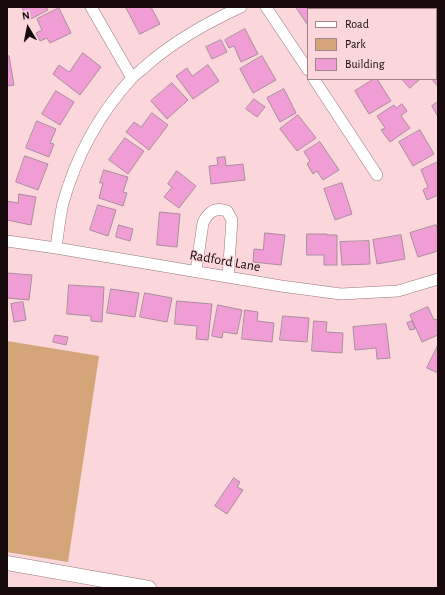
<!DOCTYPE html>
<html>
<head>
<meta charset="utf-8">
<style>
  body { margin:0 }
  #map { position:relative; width:445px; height:595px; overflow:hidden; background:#fbd6db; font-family:"Alegreya Sans",sans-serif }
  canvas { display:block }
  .frame { position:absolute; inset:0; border:8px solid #160a0c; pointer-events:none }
  .legend { position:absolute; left:307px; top:8px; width:130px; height:72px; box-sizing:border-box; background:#fbd6db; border:1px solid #9f8488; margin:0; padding:5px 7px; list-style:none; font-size:12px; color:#160a0c }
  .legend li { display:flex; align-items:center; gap:8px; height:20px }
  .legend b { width:20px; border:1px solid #9f8488 }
  .north { position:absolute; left:8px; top:8px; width:40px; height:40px; -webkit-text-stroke:3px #fbd6db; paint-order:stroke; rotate:350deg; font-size:11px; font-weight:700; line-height:16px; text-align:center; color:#160a0c }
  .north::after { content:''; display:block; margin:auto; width:14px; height:18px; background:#160a0c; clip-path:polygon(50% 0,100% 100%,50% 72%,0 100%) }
</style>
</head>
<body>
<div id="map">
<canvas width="445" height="595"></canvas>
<div class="frame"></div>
<ul class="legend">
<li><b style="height:5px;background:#fff"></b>Road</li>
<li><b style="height:11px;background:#d3a579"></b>Park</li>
<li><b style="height:11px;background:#f19dd5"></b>Building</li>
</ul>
<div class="north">N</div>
</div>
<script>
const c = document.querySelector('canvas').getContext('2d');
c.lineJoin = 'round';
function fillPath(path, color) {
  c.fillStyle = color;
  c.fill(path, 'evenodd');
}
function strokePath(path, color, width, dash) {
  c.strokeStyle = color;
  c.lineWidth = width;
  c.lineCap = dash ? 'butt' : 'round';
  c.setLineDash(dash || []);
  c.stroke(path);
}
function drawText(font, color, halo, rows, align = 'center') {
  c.font = font + ' "Alegreya Sans",sans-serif';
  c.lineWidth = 3;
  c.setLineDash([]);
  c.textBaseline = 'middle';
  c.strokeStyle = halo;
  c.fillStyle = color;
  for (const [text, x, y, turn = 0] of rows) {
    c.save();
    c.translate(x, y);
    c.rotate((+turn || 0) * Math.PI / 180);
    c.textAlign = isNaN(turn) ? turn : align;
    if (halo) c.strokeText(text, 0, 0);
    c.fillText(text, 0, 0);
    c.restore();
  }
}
const green = new Path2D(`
  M7 341 99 356 68 562 7 552Z`);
const building = new Path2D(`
  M22 7H46L48 10 29 20Z
  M126 7H151L160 24 140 34Z
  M296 7H332L333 8 308 9V25Z
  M373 7H406L407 9H374Z
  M59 8 71 33 50 43 47 38 40 41 36 33 42 30 37 19Z
  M245 29 258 54 241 62 234 46 229 48 225 40Z
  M221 40 227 52 212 59 206 47Z
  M83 53 101 67 80 95 53 74 59 65 69 72Z
  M9 56 14 85 7 86V57Z
  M262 56 276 80 253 93 240 69Z
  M438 58V87L432 79H436V59Z
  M208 65 219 81 193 99 176 76 187 68 192 76Z
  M374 79H377L391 101 369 114 355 91Z
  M402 79H420L410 88Z
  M172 83 188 100 167 119 151 101Z
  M284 89 296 113 280 122 267 98Z
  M56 91 74 102 60 125 42 114Z
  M254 99 265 107 257 117 246 109Z
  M438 102V117L432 106Z
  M402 104 407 111 401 116 410 128 390 142 381 130 385 128 377 116 394 105 396 108Z
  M152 113 168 125 149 150 126 132 134 122 141 127Z
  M298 115 316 138 297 151 280 129Z
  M37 121 56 129 50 143 54 144 49 157 26 148Z
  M420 130 434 154 413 166 399 142Z
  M125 138 144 151 128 174 109 160Z
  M320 142 339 170 323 180 317 171 313 174 307 164 310 161 304 152Z
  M25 156 48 164 38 190 16 182Z
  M225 157 226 166 243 164 245 180 211 184 209 166 218 165 217 158Z
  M438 162V195L427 200 423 190 428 187 421 170Z
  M104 170 128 177 123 192 127 193 123 206 99 198 103 183H100Z
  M177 171 196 186 179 208 164 197 172 187 168 184Z
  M342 183 352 214 335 220 324 189Z
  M19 194 36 197 31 225 7 220V201L18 203Z
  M98 205 116 210 108 236 90 230Z
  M160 212 180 214 177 247 157 245Z
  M119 225 133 229 130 241 116 237Z
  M436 225 438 231V251L418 257 410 233Z
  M265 233 285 235 281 265 253 262 254 249 263 250Z
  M307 234H327V235H337V265H324V255H307Z
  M401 235 405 259 377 264 373 240Z
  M369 241 370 264 342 265 340 242Z
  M7 273 32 275 29 300 7 298Z
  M69 285 104 287 102 322 91 321V316L67 314Z
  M111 289 139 293 135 317 107 313Z
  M145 293 172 298 167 322 140 317Z
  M177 301 212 304 208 340 196 339 197 326 175 324Z
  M23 302 26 320 14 322 11 304Z
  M218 305 242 310 237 334 223 332 222 338 212 336Z
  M428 307 434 320 438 319V335L422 342 410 315Z
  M245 310 258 312 257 321 274 323 272 342 242 339Z
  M283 316 309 318 307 342 280 340Z
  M314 321 327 322 326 332 343 333 342 353 312 351Z
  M412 321 415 329 410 330 407 323Z
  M386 324 390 358 377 359 376 348 355 350 353 327Z
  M55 335 68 337 66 345 53 342Z
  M438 345V373L427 368Z
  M234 478 240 482 237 487 243 490 227 514 215 506Z`);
const minor = new Path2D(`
  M91 7 132 78
  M266 7 308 70
  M314 79 377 175
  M7 241 56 248 281 286 341 294 398 291 438 279
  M56 248C58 233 60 217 63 203 76 157 100 113 132 78 137 73 143 69 148 64 176 40 208 22 241 7
  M196 271 203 223C208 212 215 207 227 211L232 220 228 277`);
const tertiary = new Path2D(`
  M7 563 149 588`);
const streetNames = [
  ["Radford Lane",225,261,10]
];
fillPath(green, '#d3a579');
fillPath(building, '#f19dd5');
strokePath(building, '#a98d9e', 1);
strokePath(minor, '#97767b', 12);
strokePath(tertiary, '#97767b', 15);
strokePath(minor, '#fff', 11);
strokePath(tertiary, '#fff', 14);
drawText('14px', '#160a0c', '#fbd6db', streetNames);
</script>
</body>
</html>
